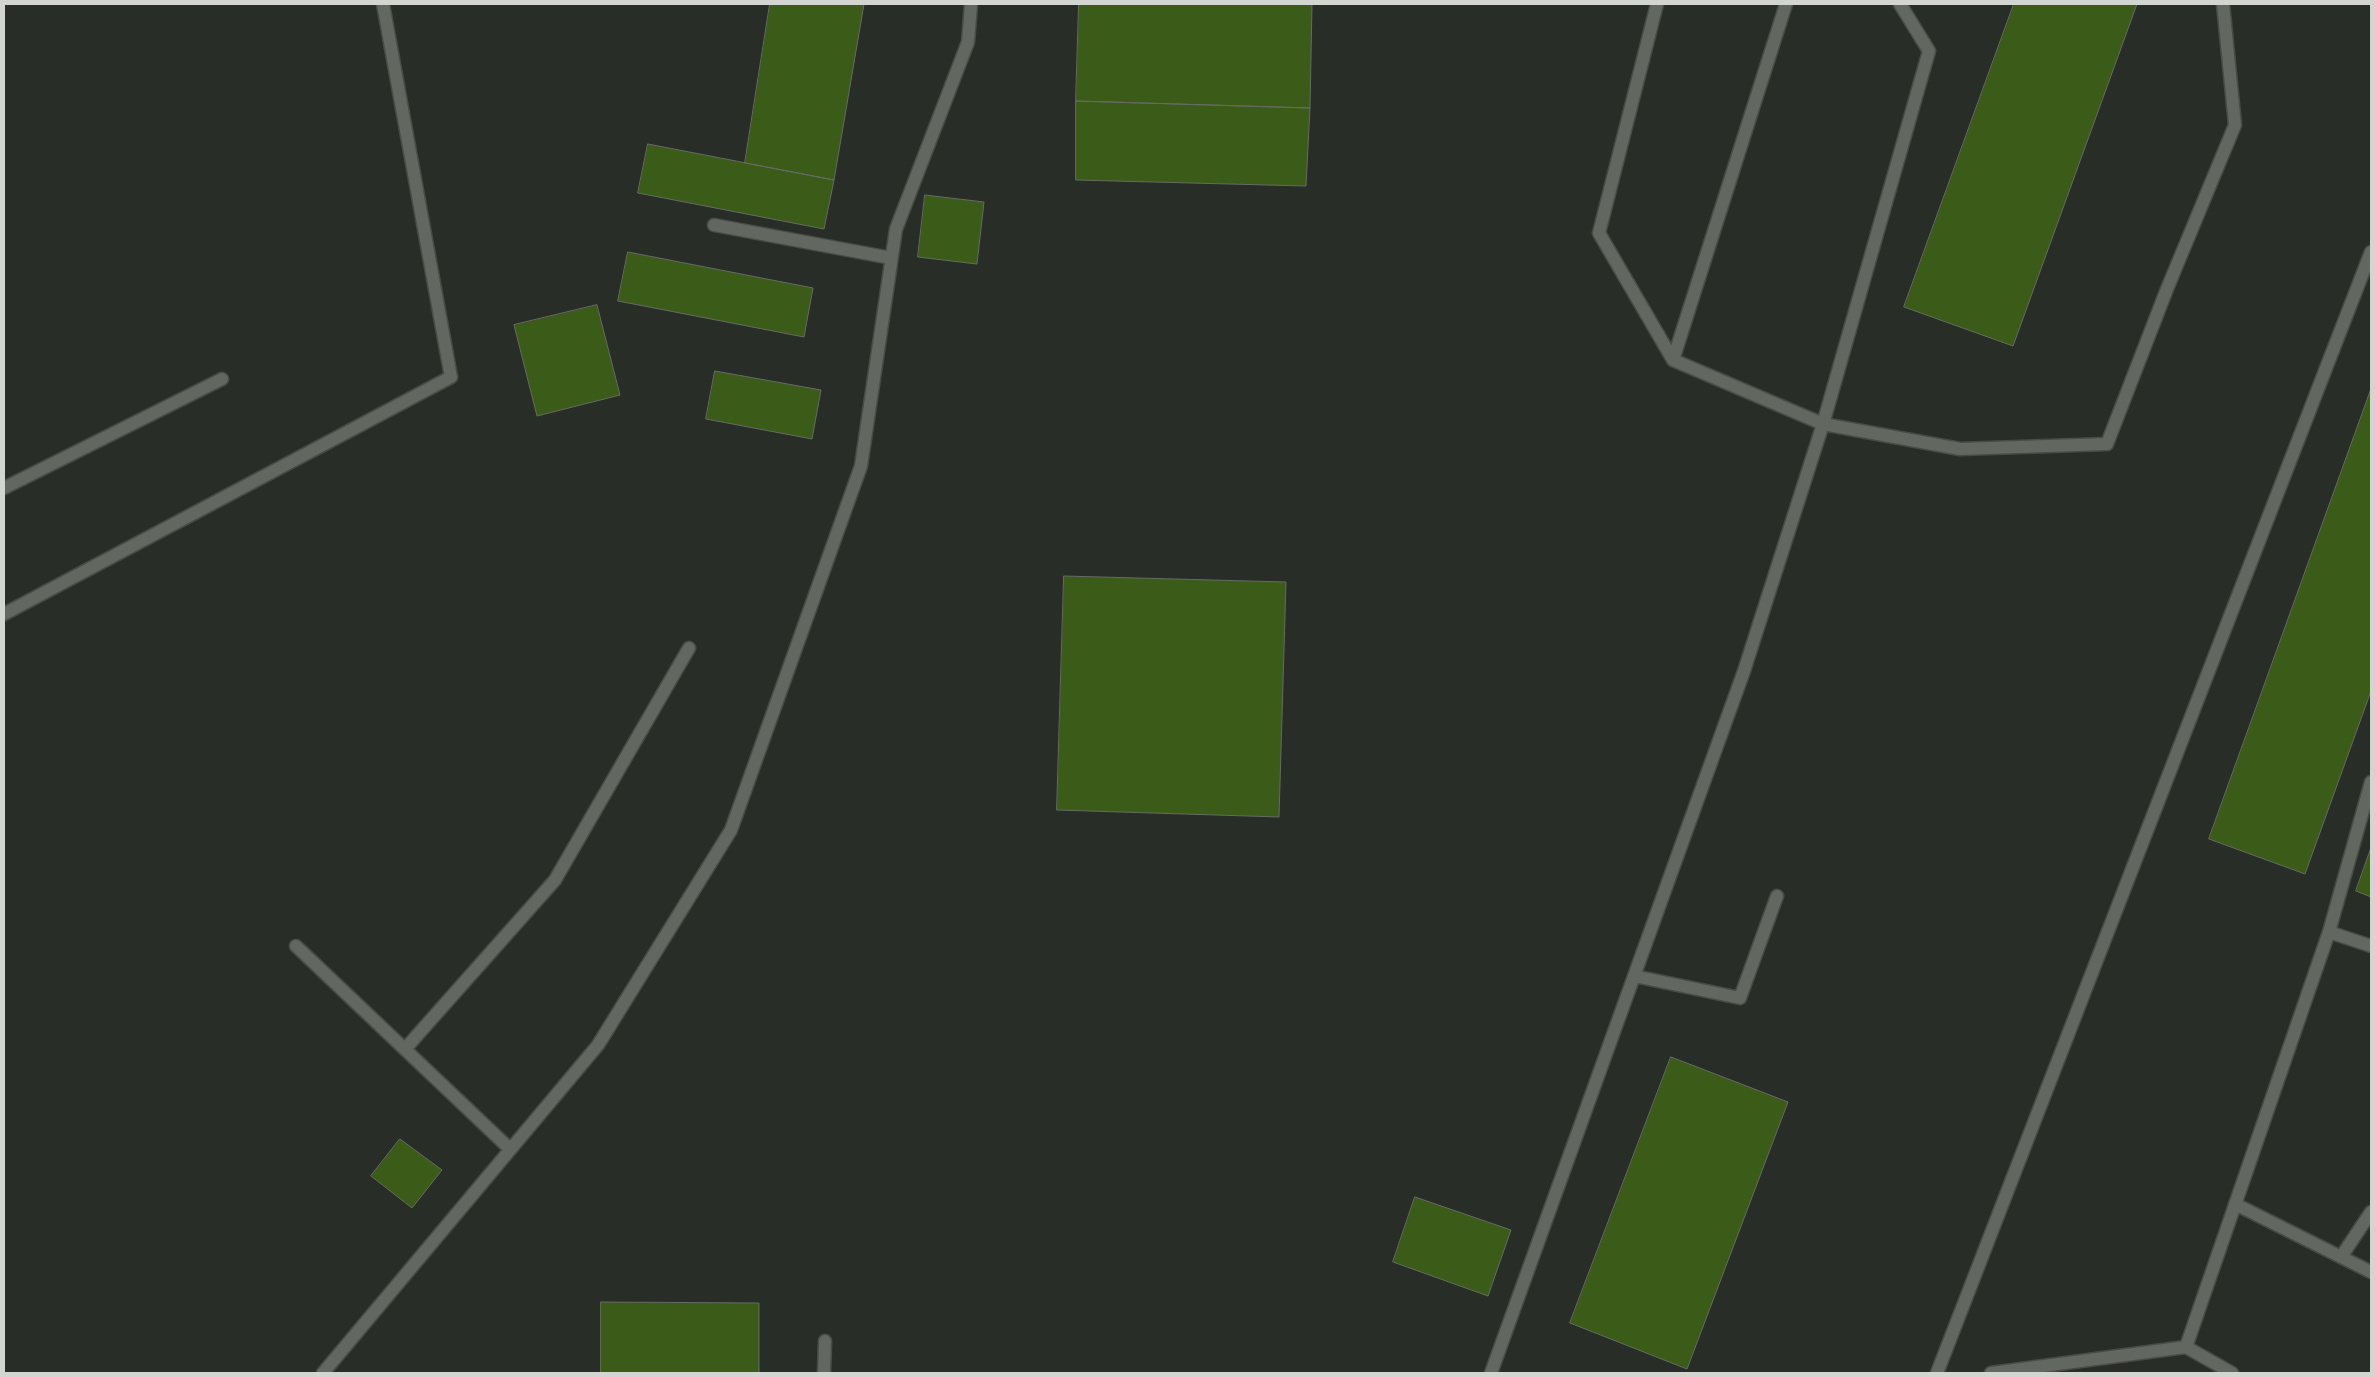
<!DOCTYPE html>
<html>
<head>
<meta charset="utf-8">
<style>
  body { margin:0 }
  #map { position:relative; width:2375px; height:1377px; overflow:hidden; background:#292d27; font-family:"Fira Sans",sans-serif }
  canvas { display:block }
  .frame { position:absolute; inset:0; border:5px solid #d3d5d1; pointer-events:none }
</style>
</head>
<body>
<div id="map">
<canvas width="2375" height="1377"></canvas>
<div class="frame"></div>
</div>
<script>
const c = document.querySelector('canvas').getContext('2d');
c.lineJoin = 'round';
function fillPath(path, color) {
  c.fillStyle = color;
  c.fill(path, 'evenodd');
}
function strokePath(path, color, width, dash) {
  c.strokeStyle = color;
  c.lineWidth = width;
  c.lineCap = dash ? 'butt' : 'round';
  c.setLineDash(dash || []);
  c.stroke(path);
}
const building = new Path2D(`
  M770 4H864L834 180 745 163Z
  M1079 4H1312L1310 108 1076 101Z
  M2014 4H2137L2013 346 1904 307Z
  M1076 101 1310 108 1306 186 1076 180Z
  M648 144 834 180 824 229 638 193Z
  M925 195 984 202 977 264 918 257Z
  M628 252 813 288 804 337 618 301Z
  M597 305 620 395 537 416 514 325Z
  M715 371 821 390 812 439 706 419Z
  M2371 389V691L2305 874 2209 839Z
  M1064 576 1286 582 1279 817 1057 810Z
  M2371 848V897L2356 891Z
  M1671 1057 1788 1102 1687 1369 1570 1323Z
  M400 1139 442 1170 412 1208 371 1176Z
  M1415 1197 1511 1230 1488 1296 1393 1262Z
  M601 1302 759 1303V1373H601Z`);
const lane = new Path2D(`
  M1657 4 1599 233 1673 360 1823 424 1960 449 2107 444 2167 289 2235 125 2223 4
  M714 225 891 258
  M1673 360 1786 4
  M4 488 222 379
  M4 614 451 377 383 4
  M2329 932 2371 946
  M296 946 510 1149
  M1634 976 1740 998 1777 896
  M405 1049 555 880 689 648
  M2235 1204 2371 1272
  M2341 1257 2371 1212
  M2186 1347 2232 1373
  M323 1373 598 1045 731 830 861 466 896 229 968 42 971 4
  M824 1373 825 1341
  M1491 1373 1744 671 1823 424 1929 51 1900 4
  M1937 1373 2371 252
  M1991 1373 2186 1347 2329 932 2371 782`);
fillPath(building, '#3b5b18');
strokePath(building, '#676b64', 1);
strokePath(lane, '#484b46', 15);
strokePath(lane, '#62675f', 12);
</script>
</body>
</html>
